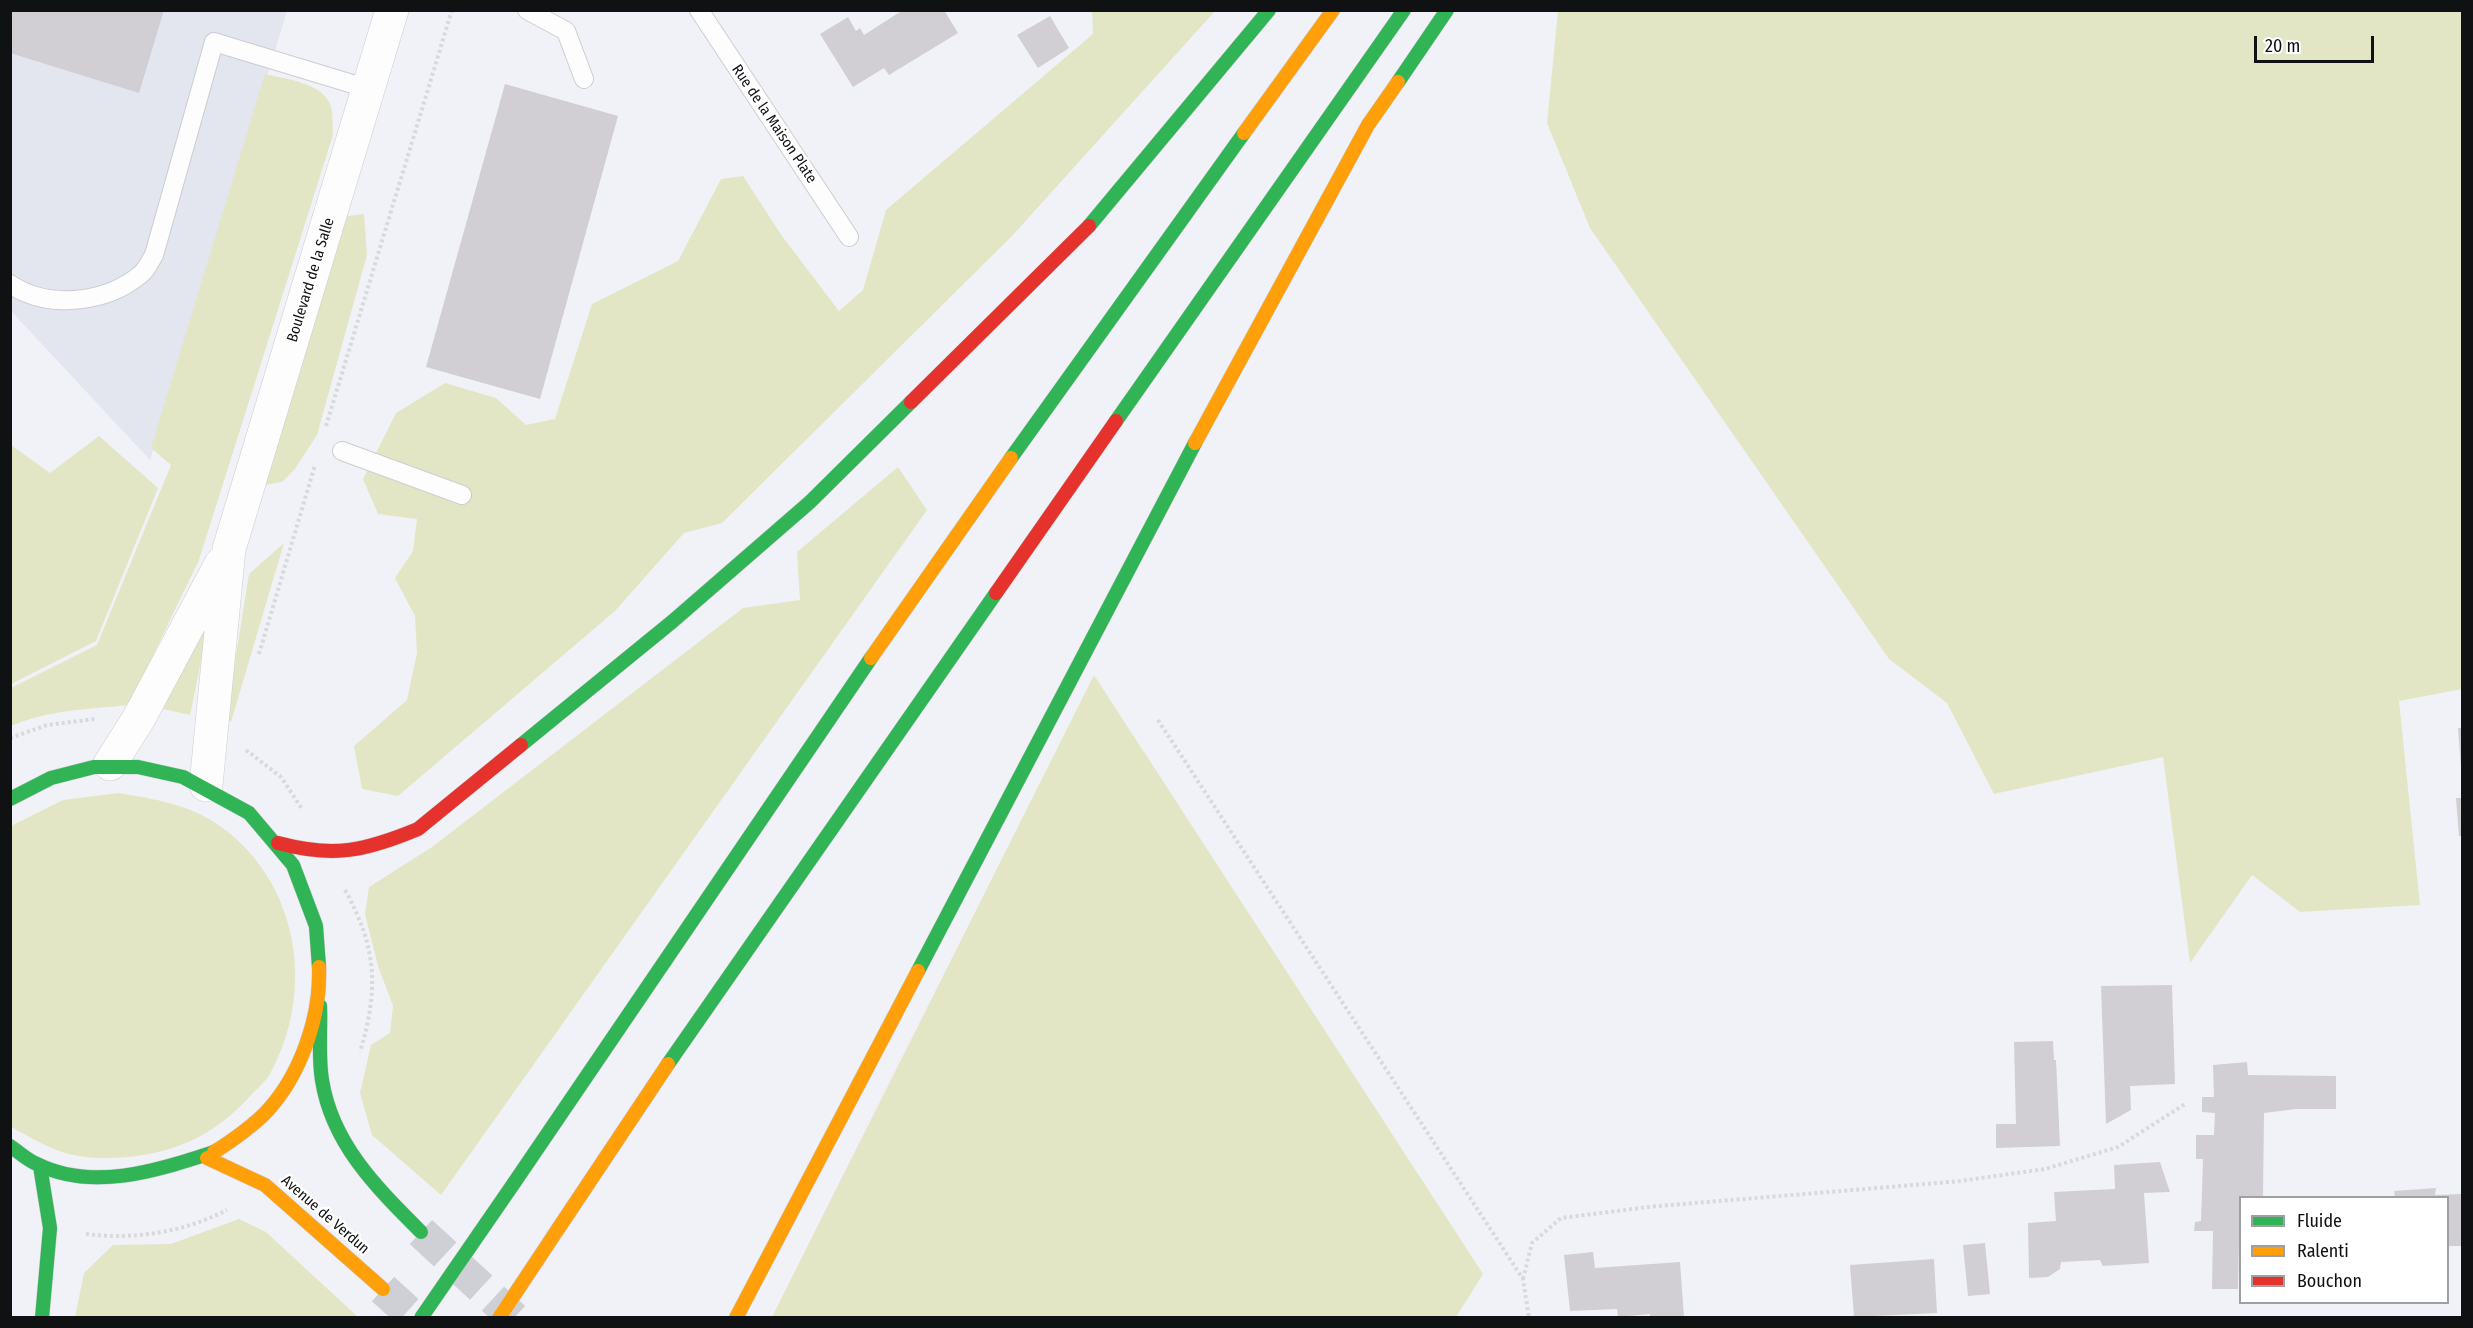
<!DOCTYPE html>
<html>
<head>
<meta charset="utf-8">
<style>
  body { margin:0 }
  #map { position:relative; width:2473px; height:1328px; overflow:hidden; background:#f1f2f7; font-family:"Fira Sans Condensed",sans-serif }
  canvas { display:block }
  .frame { position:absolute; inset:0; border:12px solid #101113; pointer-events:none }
  .legend { position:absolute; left:2239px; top:1196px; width:210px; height:108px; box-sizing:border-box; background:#fff; border:2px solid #9fa0a1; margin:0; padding:8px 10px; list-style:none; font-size:18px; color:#101113 }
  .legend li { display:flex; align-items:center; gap:12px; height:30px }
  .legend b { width:30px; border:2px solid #9fa0a1 }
  .scale { position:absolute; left:2254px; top:36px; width:120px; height:27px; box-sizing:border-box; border:3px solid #101113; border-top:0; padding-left:8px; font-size:18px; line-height:21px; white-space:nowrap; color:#101113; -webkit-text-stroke:4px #fff; paint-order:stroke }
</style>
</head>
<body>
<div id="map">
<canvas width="2473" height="1328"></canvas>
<div class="frame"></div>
<ul class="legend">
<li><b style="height:8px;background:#30b455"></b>Fluide</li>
<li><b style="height:8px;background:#ff9f0a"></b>Ralenti</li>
<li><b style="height:8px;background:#e5322d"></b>Bouchon</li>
</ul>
<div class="scale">20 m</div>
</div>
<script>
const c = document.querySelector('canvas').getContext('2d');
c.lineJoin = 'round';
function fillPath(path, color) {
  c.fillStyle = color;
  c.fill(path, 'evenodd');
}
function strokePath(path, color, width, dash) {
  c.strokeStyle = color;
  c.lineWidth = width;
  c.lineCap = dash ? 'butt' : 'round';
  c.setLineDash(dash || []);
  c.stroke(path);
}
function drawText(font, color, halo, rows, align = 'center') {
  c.font = font + ' "Fira Sans Condensed",sans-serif';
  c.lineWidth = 5;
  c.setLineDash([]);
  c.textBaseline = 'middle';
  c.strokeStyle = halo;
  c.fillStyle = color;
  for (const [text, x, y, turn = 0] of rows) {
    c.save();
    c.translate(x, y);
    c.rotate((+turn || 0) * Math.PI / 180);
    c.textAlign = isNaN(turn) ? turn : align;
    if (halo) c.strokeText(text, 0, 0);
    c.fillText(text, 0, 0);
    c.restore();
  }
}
const built = new Path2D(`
  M11 11H287L150 460 11 311Z`);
const green = new Path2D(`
  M1092 11H1215L1012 236 722 523 684 533 615 611 398 796 362 789 354 746 407 700 417 653 415 616 395 578 413 551 417 519 378 514 363 479 396 413 445 383 496 398 526 425 555 419 592 304 678 261 721 179 743 176 782 236 839 311 863 290 886 210 1093 34Z
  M1558 11H2462V689L2399 701 2420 905 2300 912 2252 875 2190 963 2163 757 1994 794 1947 703 1889 659 1590 228 1547 123Z
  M265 74C285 79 319 82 329 102 334 110 332 125 333 135L199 560 129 705C89 709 48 710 11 726V688L97 645 171 465 151 448Z
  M364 214 367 255 317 435 294 470 282 482 265 485 347 216Z
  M99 436 158 488 96 641 11 684V445L50 473Z
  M898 467 927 510 441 1195 372 1135 360 1093 371 1045 390 1033 393 1006 378 966 365 914 369 887 432 847 743 608 800 600 797 552Z
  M284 543 231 722 226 718 249 574Z
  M203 629 207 631 206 638 190 715 163 709 197 635Z
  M1094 675 1483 1274 1456 1317H772Z
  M118 793C154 799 189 804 220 826 299 882 316 991 270 1074 266 1081 258 1088 252 1094 222 1127 193 1145 149 1154 121 1159 87 1161 59 1151 43 1145 26 1135 11 1127V826L63 800Z
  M239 1219 266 1232 358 1317H75L84 1273 113 1245 171 1244Z`);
const building = new Path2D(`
  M10 10H164L139 93 10 53Z
  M903 10H944L958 33 889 75 884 68 853 87 820 34 848 17 856 31 860 28 864 35Z
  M1050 16 1069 48 1038 68 1017 35Z
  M505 84 618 116 540 399 426 367Z
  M2458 728H2462V767H2461Z
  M2456 798H2462V836H2459Z
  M2172 985 2175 1084 2130 1086 2131 1110 2106 1124 2101 986Z
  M2053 1041 2054 1060H2056L2060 1146 1996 1148V1124H2016L2014 1042Z
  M2247 1062 2248 1075 2336 1076V1109H2296L2264 1113 2263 1197 2240 1198 2238 1289H2212L2213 1231H2194L2195 1222 2201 1221 2203 1159H2196V1135H2214L2215 1113 2202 1112V1097H2214L2213 1065Z
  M2160 1162 2170 1192 2144 1193 2149 1263 2103 1266 2100 1260 2061 1262 2060 1269 2048 1277 2029 1278 2028 1223 2056 1221 2054 1192 2115 1189 2114 1165Z
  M2436 1188 2435 1195 2462 1194V1246H2448V1197H2395L2394 1191Z
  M1985 1243 1990 1294 1968 1296 1963 1245Z
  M1593 1252 1595 1268 1680 1262 1684 1317H1650V1314L1618 1317 1617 1309 1570 1311 1564 1255Z
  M1934 1259 1937 1313 1854 1317 1850 1265Z`);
const secondaryTunnel = new Path2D(`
  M421 1232 514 1318
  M383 1289 415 1318`);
const path = new Path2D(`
  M326 426 452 10
  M259 654 315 465
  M1158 720 1523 1279 1529 1318
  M10 738 47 725 95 719
  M246 750 281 777 302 809
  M345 890C377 948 379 989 360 1052
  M86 1234C135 1240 184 1232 227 1210
  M1523 1279 1532 1243 1561 1218 1648 1207 1960 1181 2045 1169 2118 1147 2185 1104`);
const lane = new Path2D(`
  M527 10 566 31 584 79
  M699 10 849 237
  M10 284C48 310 107 303 141 274 147 269 150 261 154 255L214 42 369 89
  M342 451 462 495`);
const street = new Path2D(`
  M110 764 139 718 221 564
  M206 785 229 549 392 10`);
const fast = new Path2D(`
  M1398 82 1447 10
  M1089 226 1269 10
  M1116 421 1404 10
  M1011 458 1244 133
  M521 745 673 621 810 502 911 402
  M10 799 51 778 94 767H138L183 777 249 813 293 865 316 926 319 967
  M918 971 1195 443
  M320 1006C321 1030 318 1056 322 1080 332 1144 377 1188 421 1232
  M668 1064 996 593
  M10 1146C19 1152 27 1160 37 1164 94 1192 158 1170 214 1152
  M40 1166 50 1228 42 1318
  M514 1183 871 658`);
const slow = new Path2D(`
  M1244 133 1333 10
  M1195 443 1368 125 1398 82
  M871 658 1011 458
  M214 1152C229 1143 257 1123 269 1109 301 1073 321 1016 319 967
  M207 1158 265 1185 383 1289
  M558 1229 668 1064
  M736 1318 918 971`);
const jam = new Path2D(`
  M911 402 1089 226
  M996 593 1116 421
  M278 843C334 858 365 851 418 829L521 745`);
const fastBridge = new Path2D(`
  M421 1318 514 1183`);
const slowBridge = new Path2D(`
  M499 1318 558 1229`);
const streetNames = [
  ["Rue de la Maison Plate",774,124,56],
  ["Boulevard de la Salle",311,280,-73],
  ["Avenue de Verdun",325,1215,41]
];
fillPath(built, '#e3e5ef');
fillPath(green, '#e3e6c4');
fillPath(building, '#d1cfd3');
strokePath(secondaryTunnel, '#cfd0d5', 33, [33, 16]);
strokePath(lane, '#cccdd1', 20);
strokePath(street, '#cccdd1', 34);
strokePath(fast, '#cccdd1', 15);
strokePath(slow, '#cccdd1', 15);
strokePath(jam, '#cccdd1', 15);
strokePath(path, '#d9d9db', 4, [3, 3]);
strokePath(lane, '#fdfdfe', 18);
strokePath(street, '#fdfdfe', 33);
strokePath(fast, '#30b455', 14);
strokePath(slow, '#ff9f0a', 14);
strokePath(jam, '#e5322d', 14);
strokePath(fastBridge, '#cccdd1', 15, []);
strokePath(slowBridge, '#cccdd1', 15, []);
strokePath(fastBridge, '#30b455', 14);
strokePath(slowBridge, '#ff9f0a', 14);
drawText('15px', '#101113', '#fff', streetNames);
</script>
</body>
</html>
